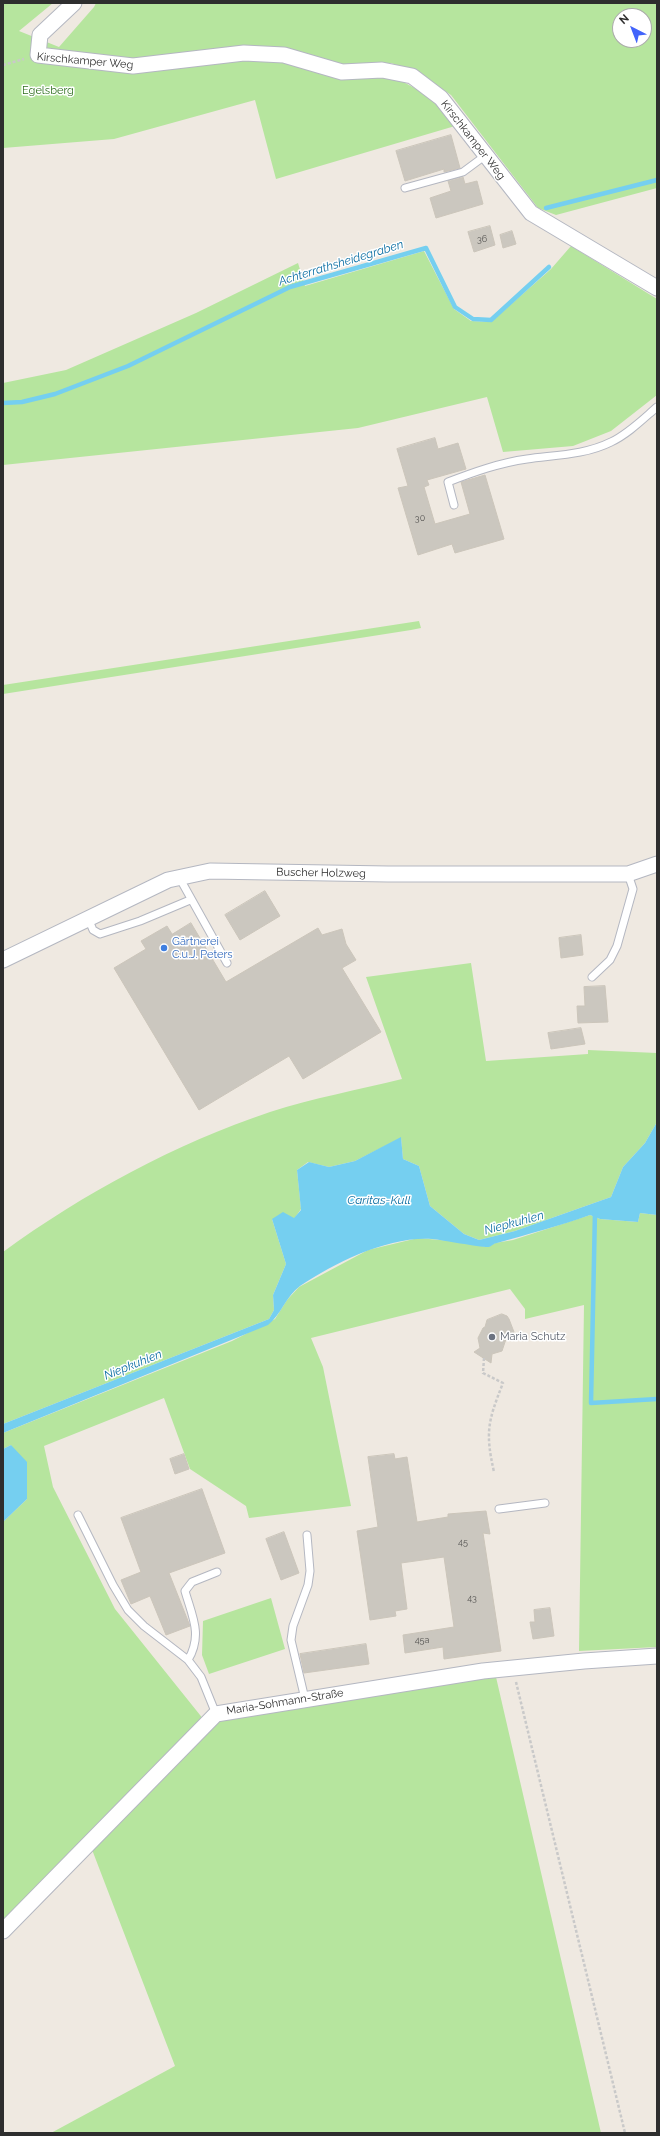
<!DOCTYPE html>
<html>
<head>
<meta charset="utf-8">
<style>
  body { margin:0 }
  #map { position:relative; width:660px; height:2136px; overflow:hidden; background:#efe9e1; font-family:Raleway,sans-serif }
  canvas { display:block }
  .frame { position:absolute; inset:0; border:4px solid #2e2e2e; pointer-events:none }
  .north { position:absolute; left:612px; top:8px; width:40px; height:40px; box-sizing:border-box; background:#fff; border:1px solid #ababab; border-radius:50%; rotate:318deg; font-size:11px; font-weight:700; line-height:16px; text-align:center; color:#2e2e2e }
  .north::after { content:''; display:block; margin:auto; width:14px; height:18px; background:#4264fb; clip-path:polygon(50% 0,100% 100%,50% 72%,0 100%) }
</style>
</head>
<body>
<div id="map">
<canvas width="660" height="2136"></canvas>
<div class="frame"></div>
<div class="north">N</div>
</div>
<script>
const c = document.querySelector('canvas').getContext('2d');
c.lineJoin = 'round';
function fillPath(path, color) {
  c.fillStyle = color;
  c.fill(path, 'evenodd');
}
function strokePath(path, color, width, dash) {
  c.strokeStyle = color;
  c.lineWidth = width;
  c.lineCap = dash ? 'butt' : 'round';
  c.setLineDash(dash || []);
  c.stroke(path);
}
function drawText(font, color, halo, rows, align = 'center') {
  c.font = font + ' Raleway,sans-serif';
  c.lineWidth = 3;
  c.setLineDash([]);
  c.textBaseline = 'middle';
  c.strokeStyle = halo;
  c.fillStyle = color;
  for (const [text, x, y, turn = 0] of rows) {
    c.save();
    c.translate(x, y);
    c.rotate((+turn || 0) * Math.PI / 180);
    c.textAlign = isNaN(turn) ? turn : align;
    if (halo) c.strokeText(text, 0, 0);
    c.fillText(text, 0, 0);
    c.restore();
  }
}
const green = new Path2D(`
  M3 3H53L19 31 59 47 94 7 96 3H657V188L556 215 538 208 451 95 417 72 391 63 342 76 369 74 396 78 433 98 455 126 276 179 255 100 114 139 3 148ZM620 16H644V40H620Z
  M571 246 657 299V395L611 431 573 446 503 452 487 397 358 428 3 465V383L66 370 196 313 298 263 305 286 424 251 454 309 471 321 491 322 551 269Z
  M419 621 421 628 411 630 3 694V685Z
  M471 963 486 1061 588 1054V1050L657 1053V1122L645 1143 623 1167 611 1197 515 1231 479 1240 464 1234 430 1206 419 1166 403 1159 401 1138 355 1161 329 1167 308 1162 297 1170 301 1209 294 1219H272L286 1264 273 1295 274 1310 269 1319 3 1424V1252C84 1193 175 1144 270 1112 313 1098 358 1090 402 1079L366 977Z
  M640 1213 657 1215V1647L579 1651 584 1305 525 1319V1309L510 1289 311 1338 323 1367 351 1506 249 1518 246 1506 190 1469 164 1398 44 1446 53 1487 115 1609 204 1720 3 1924V1522L27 1499 11 1445 3 1449V1433L232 1341 275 1319 287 1300 299 1287 368 1250 418 1238 451 1241 488 1247 495 1243 513 1240 590 1215 600 1219 638 1222Z
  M271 1598 285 1649 209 1674 202 1655 203 1621Z
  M496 1677 601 2133H51L175 2066 91 1847 219 1716Z`);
const water = new Path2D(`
  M657 1122V1215L640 1213 638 1222 600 1219 590 1215C560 1226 528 1234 497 1243 494 1243 492 1246 489 1247 484 1248 442 1240 432 1239 389 1236 336 1262 300 1286 286 1296 281 1315 268 1325L3 1433V1424L269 1319 274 1310 273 1295 286 1264 272 1219 283 1212 294 1218 301 1210 297 1170 309 1162 329 1167 355 1161 401 1137 403 1159 419 1166 430 1206 464 1234 479 1240 515 1231 611 1197 623 1167 645 1143Z
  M11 1445 27 1462V1499L3 1522V1449Z`);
const stream = new Path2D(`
  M546 208 657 180
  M3 403 22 402 55 394 128 366 290 287 426 248 455 307 473 319 491 320 549 267
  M595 1211 591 1403 657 1399`);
const building = new Path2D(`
  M451 135 460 168 444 172V169L405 181 396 151Z
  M463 177 465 184 477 181 483 204 436 218 430 198 451 191 448 181Z
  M490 226 495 245 474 252 468 232Z
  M512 231 516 244 503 248 500 235Z
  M435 438 438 449 458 443 466 469 427 480 429 485 424 487 435 524 470 514 461 482 485 475 504 539 455 553 452 544 418 555 398 488 408 486 397 449Z
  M265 891 280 916 240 940 225 915Z
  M191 923 226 982 318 928 322 935 342 929 346 944 356 960 342 968 381 1032 303 1079 289 1056 199 1110 114 968 146 949 141 941 167 926 172 934Z
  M581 935 583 955 561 958 559 938Z
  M605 986 608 1022 578 1023 577 1006H585L584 987Z
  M581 1028 585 1044 551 1049 548 1033Z
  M502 1314 507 1316 509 1319 514 1332 506 1339 502 1351 492 1354 491 1363 474 1352 480 1348 478 1338 483 1328 485 1327 487 1320Z
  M184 1454 189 1469 175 1474 170 1459Z
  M394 1454 395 1459 407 1457 417 1522 448 1517V1514L486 1511 490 1534 483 1533 501 1651 444 1659 443 1647 405 1653 403 1635 454 1627 444 1557 401 1563 407 1609 395 1611 396 1616 370 1620 357 1531 378 1527 368 1457Z
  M202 1489 225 1553 169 1573 190 1626 166 1635 150 1596 131 1604 121 1580 141 1572 121 1518Z
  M284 1532 299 1573 281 1580 266 1539Z
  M550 1608 554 1636 533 1639 530 1622H535L534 1610Z
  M366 1644 369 1664 304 1673 300 1654Z`);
const path = new Path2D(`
  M3 65 24 59
  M484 1358 483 1373 503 1383C488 1421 485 1432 494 1472
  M516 1682 625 2133`);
const lane = new Path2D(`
  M405 188 463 172 486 155
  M454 505 448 482C474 472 499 463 527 459 555 455 585 455 611 442 628 434 643 419 657 407
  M179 877 227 963
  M88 918 93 930 100 934 140 921 190 900
  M592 977 610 960 617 946 633 889 628 874
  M499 1509 545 1503
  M78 1515 113 1585 128 1610 144 1626 188 1660 201 1677 216 1714
  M188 1660C203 1635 192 1616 185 1591L192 1582 217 1572
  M305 1699 291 1640 293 1626 308 1585 310 1571 307 1535`);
const street = new Path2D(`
  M74 3 40 35 38 55 133 66 244 53 284 55 342 72 382 70 412 76 441 98 531 213 657 288
  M3 960 168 880 210 871 388 874H628L657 864
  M3 1931 216 1714 483 1671 584 1661 657 1656`);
const markers = [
  [164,948,4,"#3f7fe0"],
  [492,1337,4,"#6b7280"]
];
const numberNames = [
  ["36",482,239],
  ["30",420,518],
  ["45",463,1542],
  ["43",472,1598],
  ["45a",422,1640]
];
const streetNames = [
  ["Kirschkamper Weg",85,61,5],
  ["Kirschkamper Weg",473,140,52],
  ["Buscher Holzweg",321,873,1],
  ["Maria-Sohmann-Straße",285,1702,-9]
];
const parkNames = [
  ["Egelsberg",48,91]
];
const shopNames = [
  ["Gärtnerei",172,942],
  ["C.u.J. Peters",172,955]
];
const worshipNames = [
  ["Maria Schutz",500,1337]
];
const waterNames = [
  ["Achterrathsheidegraben",341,263,-17],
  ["Caritas-Kull",379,1200],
  ["Niepkuhlen",514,1223,-15],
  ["Niepkuhlen",133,1365,-22]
];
fillPath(green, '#b6e59e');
fillPath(water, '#75cff0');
strokePath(stream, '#75cff0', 4.5);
fillPath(building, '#cbc7bf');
strokePath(building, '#cbc5ba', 1);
strokePath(lane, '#b4b7c1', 9);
strokePath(street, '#b4b7c1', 17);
strokePath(path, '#c9c9c9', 2.5, [3, 2]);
strokePath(lane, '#fff', 7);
strokePath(street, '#fff', 15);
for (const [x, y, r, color] of markers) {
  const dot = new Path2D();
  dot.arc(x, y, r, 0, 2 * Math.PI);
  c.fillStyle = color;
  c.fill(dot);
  strokePath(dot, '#fff', 1.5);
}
drawText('9px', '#555452', null, numberNames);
drawText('11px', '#2e2e2e', '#fff', streetNames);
drawText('11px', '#2c6e1b', '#fff', parkNames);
drawText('11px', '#366cbe', '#fff', shopNames, 'left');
drawText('11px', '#5b616d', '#fff', worshipNames, 'left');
drawText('italic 12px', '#0d6fa3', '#fff', waterNames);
</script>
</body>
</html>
